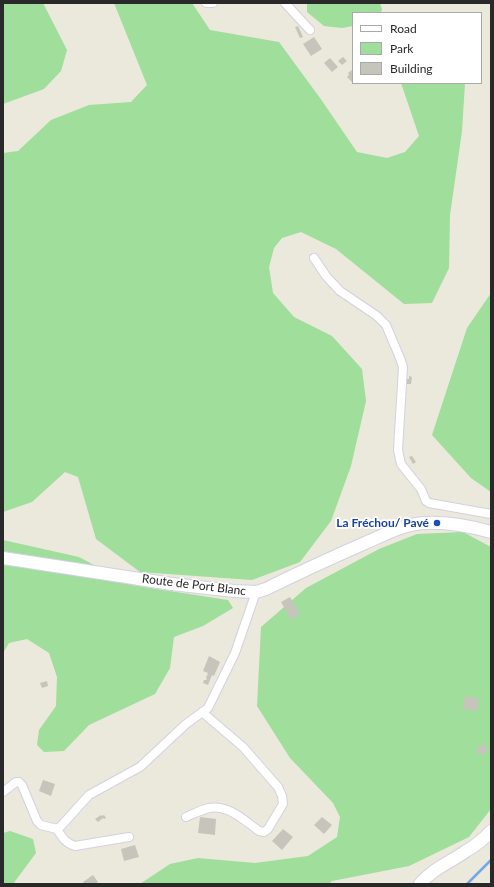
<!DOCTYPE html>
<html>
<head>
<meta charset="utf-8">
<style>
  body { margin:0 }
  #map { position:relative; width:494px; height:887px; overflow:hidden; background:#ebe8dc; font-family:Lato,sans-serif }
  canvas { display:block }
  .frame { position:absolute; inset:0; border:4px solid #292929; pointer-events:none }
  .legend { position:absolute; left:352px; top:12px; width:130px; height:72px; box-sizing:border-box; background:#fff; border:1px solid #a9a9a9; margin:0; padding:5px 7px; list-style:none; font-size:12px; color:#292929 }
  .legend li { display:flex; align-items:center; gap:8px; height:20px }
  .legend b { width:20px; border:1px solid #a9a9a9 }
</style>
</head>
<body>
<div id="map">
<canvas width="494" height="887"></canvas>
<div class="frame"></div>
<ul class="legend">
<li><b style="height:5px;background:#fff"></b>Road</li>
<li><b style="height:11px;background:#9fde9b"></b>Park</li>
<li><b style="height:11px;background:#c6c5bb"></b>Building</li>
</ul>
</div>
<script>
const c = document.querySelector('canvas').getContext('2d');
c.lineJoin = 'round';
function fillPath(path, color) {
  c.fillStyle = color;
  c.fill(path, 'evenodd');
}
function strokePath(path, color, width, dash) {
  c.strokeStyle = color;
  c.lineWidth = width;
  c.lineCap = dash ? 'butt' : 'round';
  c.setLineDash(dash || []);
  c.stroke(path);
}
function drawText(font, color, halo, rows, align = 'center') {
  c.font = font + ' Lato,sans-serif';
  c.lineWidth = 3.5;
  c.setLineDash([]);
  c.textBaseline = 'middle';
  c.strokeStyle = halo;
  c.fillStyle = color;
  for (const [text, x, y, turn = 0] of rows) {
    c.save();
    c.translate(x, y);
    c.rotate((+turn || 0) * Math.PI / 180);
    c.textAlign = isNaN(turn) ? turn : align;
    if (halo) c.strokeText(text, 0, 0);
    c.fillText(text, 0, 0);
    c.restore();
  }
}
const green = new Path2D(`
  M3 3H43L67 50 61 71 44 89 3 104Z
  M114 3H192L210 30 279 42 320 98 357 152 387 158 405 152 419 136 401 83H465L462 131 450 215 449 268 432 303 404 304 336 249 301 232 282 238 274 248 269 267 273 293 294 317 332 336 362 369 366 401 351 466 331 521 300 562 252 580 140 572 96 539 78 477 65 472 32 502 3 512V153L18 151 51 120 89 105 131 102 147 85Z
  M307 3H380L382 9 381 13H353V26L342 28 324 26 307 12Z
  M491 293V492L471 478 432 435 467 328Z
  M463 532 491 547V809L469 837 409 866 332 881 329 884H140L170 864 198 858 255 863 308 856 337 837 340 817 333 803 290 758 257 706 261 627 306 588 379 549 417 534Z
  M3 540 79 557 131 585 228 600 233 608 203 626 174 637 170 668 155 694 89 725 64 751 44 752 37 745 39 730 56 706 57 677 49 653 27 639 9 643 3 653Z
  M10 831 33 839 36 853 13 884H3V833Z`);
const stream = new Path2D(`
  M467 884 491 860`);
const building = new Path2D(`
  M298 26 303 37 300 38 295 27Z
  M314 37 322 49 311 56 303 44Z
  M343 57 347 61 342 65 338 61Z
  M330 58 338 67 332 72 324 63Z
  M352 70 353 72V81L352 82 347 77 349 75 348 73Z
  M409 376 412 377 411 384H407V379H409Z
  M412 456 416 462 413 464 409 457Z
  M290 597 300 614 291 620 281 602Z
  M209 656 220 662 214 676 212 675 208 685 203 683 204 680H206L207 679 206 678 208 673 203 671Z
  M47 681 48 686 42 688 40 683Z
  M465 696 479 699 477 711 463 709Z
  M485 744 488 752 479 755 476 747Z
  M43 780 55 784 51 796 39 791Z
  M101 815 102 816 104 815 106 818 104 819 103 818 98 822 95 819Z
  M200 817 216 819 215 835 198 833Z
  M322 817 332 825 324 834 314 825Z
  M283 829 293 837 282 850 272 841Z
  M135 845 139 857 124 861 121 849Z
  M93 875 98 882 95 884H85L83 882Z`);
const street = new Path2D(`
  M206 3H213
  M285 3 310 30
  M314 258 326 276 340 291 377 316 386 325 400 358 403 367 398 450 401 464 421 489 426 501 429 503 491 514
  M3 792 16 782H19L22 785 37 821 41 825 57 829C62 837 65 843 75 846L129 837
  M186 817C193 814 201 810 209 808 228 804 245 821 259 831L264 832 268 829 283 804 282 796 278 787 243 747 202 712
  M57 829 61 826 89 795 140 767 186 724 208 708 235 653 256 592`);
const secondary = new Path2D(`
  M3 558 172 584 234 591 256 592 266 589C298 573 331 558 365 543 384 535 403 524 425 523 447 522 469 526 491 532
  M420 884C432 869 451 862 466 851 475 846 484 839 491 831`);
const markers = [
  [437,523,4,"#1a4fb4"]
];
const transitNames = [
  ["La Fréchou/ Pavé",429,523]
];
const streetNames = [
  ["Route de Port Blanc",194,585,7]
];
fillPath(green, '#9fde9b');
strokePath(stream, '#74a8e7', 2.5);
fillPath(building, '#c6c5bb');
strokePath(street, '#d3d1e1', 10);
strokePath(secondary, '#d3d1e1', 14);
strokePath(street, '#fff', 8);
strokePath(secondary, '#fff', 12);
for (const [x, y, r, color] of markers) {
  const dot = new Path2D();
  dot.arc(x, y, r, 0, 2 * Math.PI);
  c.fillStyle = color;
  c.fill(dot);
  strokePath(dot, '#fff', 1.5);
}
drawText('bold 12px', '#164399', '#fff', transitNames, 'right');
drawText('12px', '#292929', '#fff', streetNames);
</script>
</body>
</html>
